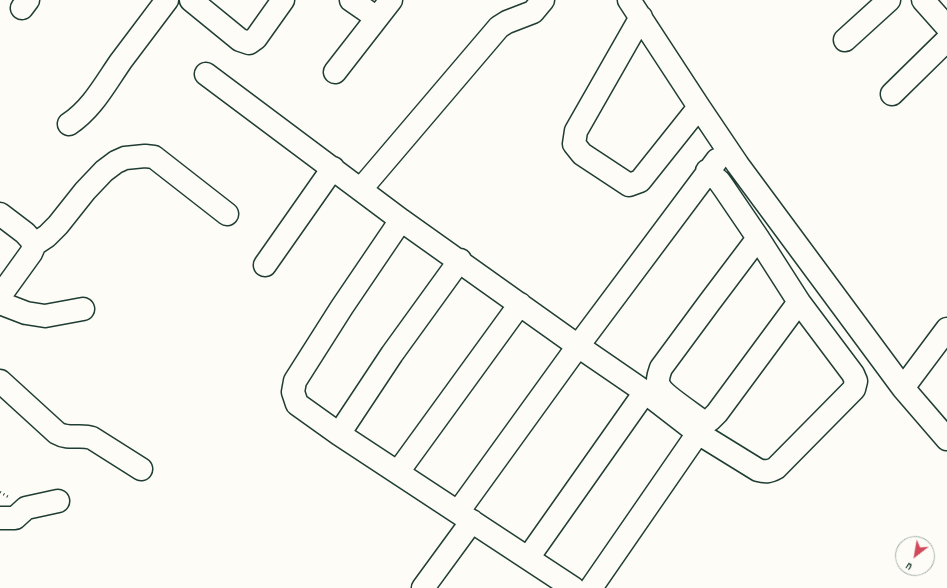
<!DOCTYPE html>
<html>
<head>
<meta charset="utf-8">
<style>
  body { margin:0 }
  #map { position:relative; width:947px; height:588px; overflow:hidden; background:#fdfcf7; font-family:Dekko,sans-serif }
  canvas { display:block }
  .north { position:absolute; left:895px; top:536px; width:40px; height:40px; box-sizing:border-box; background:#fdfcf7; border:1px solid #a4b0a9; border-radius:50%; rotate:211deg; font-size:11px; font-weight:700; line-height:16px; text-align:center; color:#1f3d34 }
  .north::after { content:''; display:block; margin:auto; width:14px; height:18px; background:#d1495b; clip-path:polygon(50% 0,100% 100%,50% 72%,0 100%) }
</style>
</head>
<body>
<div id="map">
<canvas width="947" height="588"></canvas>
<div class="north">U</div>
</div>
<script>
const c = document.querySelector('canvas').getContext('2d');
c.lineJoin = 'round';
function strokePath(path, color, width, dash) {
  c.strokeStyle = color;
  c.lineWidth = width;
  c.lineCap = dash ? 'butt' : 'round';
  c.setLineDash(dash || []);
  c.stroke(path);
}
const path = new Path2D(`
  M0 492 10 498`);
const minor = new Path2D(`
  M191 0 240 40 249 43 256 38 283 0
  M351 0 377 18
  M629 0 699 107 738 165 903 388 947 439
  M923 0 947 27
  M22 8 28 0
  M641 17 576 131 574 144 582 154 629 185 640 181 699 107
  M845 40 889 0
  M335 72 391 0
  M206 74 401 220 578 346 645 392
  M892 94 947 40
  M69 124C92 109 105 84 121 61 136 41 152 20 167 0
  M707 171 719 181 724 188 758 238 799 302 717 413 710 420 702 421C693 414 664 395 660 387 656 381 659 374 661 368L709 303 758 238
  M361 189 499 27 507 22 533 12 543 0
  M0 214 25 233 35 244
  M401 220 342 307 295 381 293 392 297 404 339 434 573 588
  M265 265 333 168
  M0 296 31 253 35 244 47 236 58 225 85 191 104 171 116 162 125 158 145 156 154 157 227 214
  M0 303 26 313 45 316 83 309
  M0 381 57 433C69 440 80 434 92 438L141 469
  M903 388 947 329
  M339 434 392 354 460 260
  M398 472 520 304
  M458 512 578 346 717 160
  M0 518H15L26 508 58 501
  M528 558 645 392 698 433 758 470C765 472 769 472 776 468L854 389 856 381 853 374 799 302
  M423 588 472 521
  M591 588 698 433`);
strokePath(minor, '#1f3d34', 25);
strokePath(path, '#1f3d34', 2.5, [1, 3]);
strokePath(minor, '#fdfcf7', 22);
</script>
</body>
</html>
